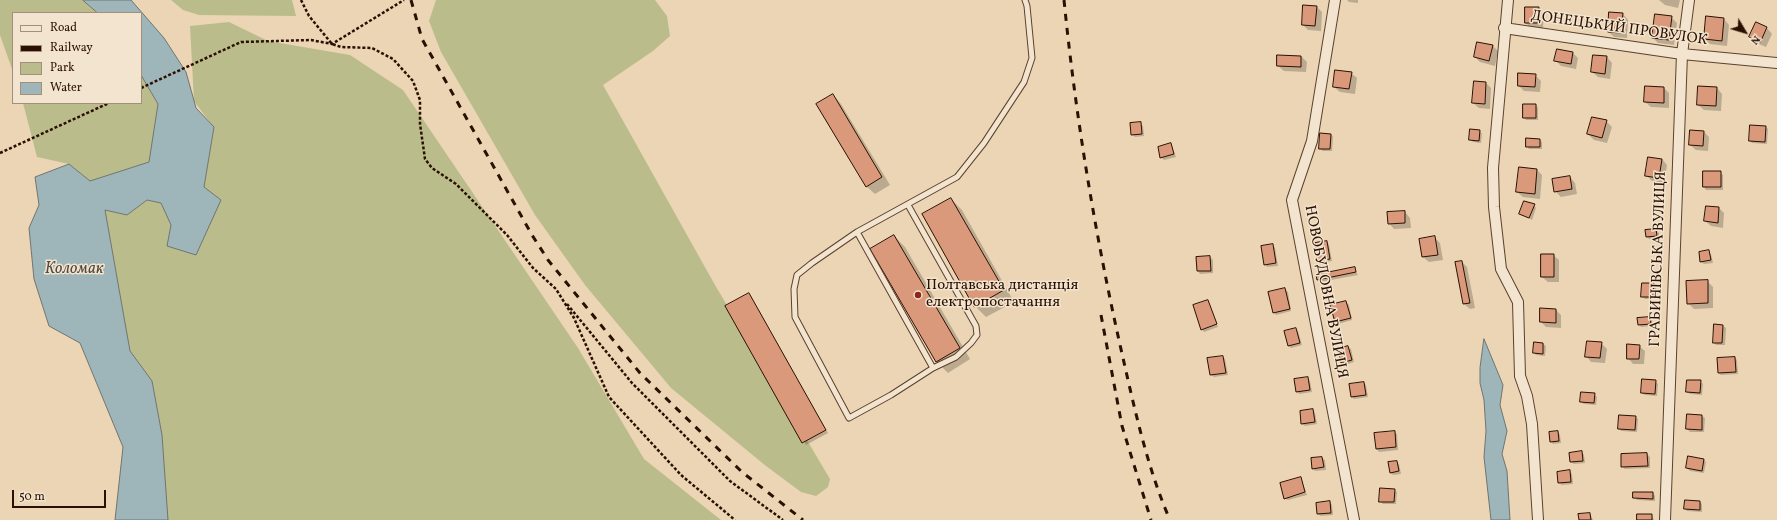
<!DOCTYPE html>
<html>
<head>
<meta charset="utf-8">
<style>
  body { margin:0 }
  #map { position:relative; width:1777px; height:520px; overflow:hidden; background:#ebd5b4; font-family:Vollkorn,serif }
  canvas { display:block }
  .legend { position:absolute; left:12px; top:12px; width:130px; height:92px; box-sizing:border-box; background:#f2e4ce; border:1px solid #a28f7c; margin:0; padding:5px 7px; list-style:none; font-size:12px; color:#2b1002 }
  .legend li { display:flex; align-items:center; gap:8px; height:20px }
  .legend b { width:20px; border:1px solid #a28f7c }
  .north { position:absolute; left:1725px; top:12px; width:40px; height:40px; -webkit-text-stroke:3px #f2e4ce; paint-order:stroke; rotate:128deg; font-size:11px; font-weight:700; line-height:16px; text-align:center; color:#2b1002 }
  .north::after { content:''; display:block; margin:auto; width:14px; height:18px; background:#2b1002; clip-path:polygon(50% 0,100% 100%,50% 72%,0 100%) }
  .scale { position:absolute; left:12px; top:490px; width:94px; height:18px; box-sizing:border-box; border:2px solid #2b1002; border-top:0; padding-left:5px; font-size:12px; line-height:14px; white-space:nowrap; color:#2b1002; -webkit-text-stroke:3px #f2e4ce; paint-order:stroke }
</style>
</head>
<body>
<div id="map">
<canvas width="1777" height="520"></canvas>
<ul class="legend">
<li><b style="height:5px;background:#f2e4ce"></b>Road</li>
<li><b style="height:5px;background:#2b1002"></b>Railway</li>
<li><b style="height:11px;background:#babd8b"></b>Park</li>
<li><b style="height:11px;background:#9eb6b9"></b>Water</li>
</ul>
<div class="north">N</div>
<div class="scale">50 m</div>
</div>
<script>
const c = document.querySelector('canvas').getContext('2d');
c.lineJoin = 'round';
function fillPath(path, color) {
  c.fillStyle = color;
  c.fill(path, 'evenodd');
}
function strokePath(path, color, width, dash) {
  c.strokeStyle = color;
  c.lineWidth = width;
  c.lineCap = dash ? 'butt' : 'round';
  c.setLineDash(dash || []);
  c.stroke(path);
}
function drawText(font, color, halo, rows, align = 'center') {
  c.font = font + ' Vollkorn,serif';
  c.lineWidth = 3;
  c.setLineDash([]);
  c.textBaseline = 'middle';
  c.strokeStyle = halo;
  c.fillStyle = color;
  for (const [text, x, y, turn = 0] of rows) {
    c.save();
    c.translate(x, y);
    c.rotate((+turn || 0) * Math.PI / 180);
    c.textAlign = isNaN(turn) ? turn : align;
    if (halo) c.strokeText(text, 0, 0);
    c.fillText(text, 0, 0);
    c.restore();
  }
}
const green = new Path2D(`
  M0 0H83L98 13H13V72L0 35Z
  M171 0H292L296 16 199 15 183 10Z
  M436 0H655L667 16 670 36 653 51 603 85 715 285 830 479 828 487 816 496 801 492 766 466 671 388 585 285 535 215 441 52 429 21Z
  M229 22 268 41 350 55 403 90 578 348 644 459 721 520H167L162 435 152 381 130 352 105 210 127 215 147 200 161 203 171 225 221 200 204 187 214 128 194 101 190 26Z
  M141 75 158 104 149 162 90 181 69 164 37 157 23 103H141Z`);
const water = new Path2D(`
  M83 0H131L164 38 186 72 196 108 214 127 204 187 221 200 196 255 167 246 171 225 161 203 147 200 127 215 105 210 130 351 152 381 162 435 168 520H115L123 447 80 343 49 326 34 279 29 228 39 205 35 177 69 164 90 181 149 162 158 104 141 75V13H98Z
  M1484 339 1503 385 1500 405 1507 431 1502 454 1507 471 1510 520H1491L1484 457 1486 431 1484 400 1480 383V368Z`);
const shadow = new Path2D(`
  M1347 0H1358V3L1349 2Z
  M1659 0H1680L1678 8 1665 5Z
  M1317 7 1322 12 1321 31 1308 30 1303 25Z
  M1538 8 1544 13 1543 28H1531L1526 23Z
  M1623 14 1628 20 1627 38 1614 37 1609 32Z
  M1671 17 1677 23 1674 45 1658 43 1653 38Z
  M1724 19 1729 25 1727 46 1710 44 1705 39Z
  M1757 23 1767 28 1772 34 1766 47 1756 43 1750 37Z
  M1493 46 1498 51 1495 66 1480 62 1475 57Z
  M1573 53 1578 58 1576 69 1561 66 1556 61Z
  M1278 56H1301L1307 62 1306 72 1284 71 1278 66Z
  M1607 57 1612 63 1610 79 1598 77 1592 72Z
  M1351 73 1357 78 1355 94 1340 92 1334 87Z
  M1535 75 1541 81 1540 92 1524 91 1519 86Z
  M1486 83 1491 88 1490 109 1479 108 1473 103Z
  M1664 88 1669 93V108L1651 107 1645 102Z
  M1717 88 1722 94 1721 111 1704 110 1698 105Z
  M833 95 841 104 890 185 875 194 866 186Z
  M1536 105 1538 108V120H1526L1524 117Z
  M1606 121 1612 127 1607 143 1594 140 1588 134Z
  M1140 123 1143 126 1144 136 1135 137 1132 134Z
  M1766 127 1768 129 1767 144 1752 143 1750 141Z
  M1480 131 1482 134 1481 143 1473 142 1470 139Z
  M1704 132 1709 137 1708 151 1696 150 1690 145Z
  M1331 134 1333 137 1332 151H1323L1320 149Z
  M1540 140 1542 142V149H1529L1527 146Z
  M1171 144 1176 157 1164 160 1161 157Z
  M1662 159 1667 165 1664 183 1652 181 1646 175Z
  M1537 170 1542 175 1540 199 1523 197 1517 192Z
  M1704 172H1720L1723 175V190H1706L1704 187Z
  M1570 177 1575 183 1577 194 1561 197 1555 191Z
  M951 199 962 210 1014 302 986 317 975 306Z
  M1534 205 1536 208 1532 220 1520 214Z
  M1719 208 1724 213 1723 228 1711 226 1705 221Z
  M1405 212 1410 218 1411 228 1394 229 1389 223Z
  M1656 230 1659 233V238L1649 239 1647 237Z
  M894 236 905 247 970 359 948 373 937 362 872 250Z
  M1434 237 1440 243 1443 260 1429 262 1423 257Z
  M1327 242 1329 245 1332 261 1320 263 1318 260Z
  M1273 246 1275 248 1278 266 1267 267 1265 264Z
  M1708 251 1711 254 1713 263 1704 264 1701 262Z
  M1553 255 1559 260V282H1548L1542 277Z
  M1210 257 1213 260V273L1200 274 1198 271 1197 258Z
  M1462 262 1467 267 1475 308 1470 309 1464 304Z
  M1354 268 1358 275 1320 282 1318 279Z
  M1707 281 1713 287V308L1694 309 1688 303Z
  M1654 284 1656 287V299H1645L1642 296Z
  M1285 289 1288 292 1291 311 1276 315 1274 312Z
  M749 294 828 433 806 445 727 307Z
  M1208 301 1218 327 1204 332 1202 329Z
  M1346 302 1349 305 1352 320 1338 324 1335 321Z
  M1556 310 1561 315V328L1546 327 1541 322Z
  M1650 318 1652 320 1653 326 1641 327 1639 324Z
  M1715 325 1723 326 1726 328 1725 345H1716L1714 342Z
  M1295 329 1298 331 1302 345 1291 348 1289 346 1285 332Z
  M1534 343 1543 344 1546 346 1545 356 1536 355 1534 353Z
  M1601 343 1607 349 1605 363 1591 362 1586 356Z
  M1639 346 1645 351 1644 364H1633L1628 358Z
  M1348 347 1351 349 1354 362 1345 365 1342 362Z
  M1223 357 1225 359 1228 375 1214 377 1211 375 1209 359Z
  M1735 358 1737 360 1738 374 1721 375 1719 373 1718 359Z
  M1307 378 1310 381 1312 392 1299 394 1297 391Z
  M1655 381 1658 384 1657 396 1645 395 1642 393Z
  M1700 381 1703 384 1702 395 1690 394 1687 392Z
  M1363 383 1366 385 1368 397 1354 399 1352 397 1350 385Z
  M1594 394 1597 397 1596 405 1584 404 1581 402Z
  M1313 410 1315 413 1317 424 1305 426 1302 424Z
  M1688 416H1702L1705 418 1704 432H1690L1687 429Z
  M1635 417 1638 419 1637 432 1621 431 1619 428Z
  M1394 432 1397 434 1398 450 1379 452 1377 449 1375 434Z
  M1558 432 1560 435 1561 443 1553 444 1551 441Z
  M1582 452 1584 455 1585 463 1574 464 1571 462Z
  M1647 454 1650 457V468L1625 469 1622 466Z
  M1322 458 1325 460 1326 470 1315 471 1313 468Z
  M1704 460 1706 462 1704 473 1690 471 1687 468Z
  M1396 462 1399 464 1401 474 1393 475 1391 473Z
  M1569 471 1572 474 1573 484 1562 485 1559 483Z
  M1301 478 1307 495 1288 500 1285 498Z
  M1394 490 1397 492 1396 504H1383L1380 501Z
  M1653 493 1655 496V501L1637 500 1634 497Z
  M1330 502 1332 505 1333 515 1321 516 1318 514Z
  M1700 502 1702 504V512L1687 511 1685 509Z
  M1590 514 1593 520H1580Z
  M1652 515 1654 520H1638Z`);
const building = new Path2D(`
  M1303 5 1317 6 1315 26 1302 25Z
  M1525 7H1539L1538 23H1525Z
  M1609 12 1623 13 1621 33 1608 32Z
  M1655 14 1672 16 1669 40 1652 38Z
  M1706 16 1724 18 1722 41 1704 39Z
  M1756 22 1767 27 1760 43 1749 37Z
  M1477 42 1493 45 1489 61 1474 57Z
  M1557 49 1573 52 1571 64 1554 61Z
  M1277 55 1301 56V67L1277 66Z
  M1593 55 1607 56 1605 74 1591 72Z
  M1335 70 1352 72 1349 89 1333 87Z
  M1518 73 1536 74 1535 87 1518 86Z
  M1474 81 1486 82 1485 104 1472 103Z
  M1645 86 1664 87V103L1644 102Z
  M1698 86 1717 87 1716 106 1697 105Z
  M833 94 882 177 866 187 816 104Z
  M1523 104H1536V118H1523Z
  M1592 117 1607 120 1602 138 1587 134Z
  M1141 122 1142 134 1131 135 1130 123Z
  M1750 125 1766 126 1765 142 1749 141Z
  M1470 129 1480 130 1479 141 1469 140Z
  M1690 130 1704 131 1703 146 1689 145Z
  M1320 133 1331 134 1330 149H1319Z
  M1526 138 1540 139V147H1526Z
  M1171 143 1174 154 1160 158 1158 147Z
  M1648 157 1662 159 1659 178 1645 176Z
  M1519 167 1537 169 1535 194 1516 192Z
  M1703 171H1721V187H1703Z
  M1570 176 1572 189 1554 192 1552 179Z
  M951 198 1004 290 974 307 922 214Z
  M1524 201 1535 204 1529 218 1519 214Z
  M1706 206 1719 207 1718 223 1704 221Z
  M1405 211V223L1388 224 1387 212Z
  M1656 229 1657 236 1646 237 1645 230Z
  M894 235 960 348 936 362 870 249Z
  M1435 236 1438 255 1422 257 1419 239Z
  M1327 241 1330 259 1317 261 1315 243Z
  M1273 244 1276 263 1264 265 1261 246Z
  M1709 250 1711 260 1700 262 1699 252Z
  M1541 254H1554V277H1541Z
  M1210 256 1211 271H1197L1196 257Z
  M1462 261 1470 303 1463 304 1455 262Z
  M1355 267 1356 272 1317 280 1316 275Z
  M1708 280V303L1687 304 1686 281Z
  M1642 283H1654L1653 297H1641Z
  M1285 288 1290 309 1273 313 1268 292Z
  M749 293 826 430 802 443 725 306Z
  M1208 300 1217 324 1201 330 1193 305Z
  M1346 301 1351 318 1335 322 1330 305Z
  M1540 308 1556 309V323L1540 322Z
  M1650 317 1651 324 1638 325 1637 318Z
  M1714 324 1723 325 1722 343H1713Z
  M1296 328 1300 343 1288 346 1284 331Z
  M1587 341 1602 342 1600 358 1585 357Z
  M1534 342 1543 343V354L1533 353Z
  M1627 344 1640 345 1639 359H1627Z
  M1348 346 1352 360 1341 363 1338 349Z
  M1223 356 1226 373 1210 375 1207 358Z
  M1735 357 1736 372 1718 373 1717 358Z
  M1308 377 1310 390 1296 392 1294 379Z
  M1642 379 1656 380 1655 394 1641 393Z
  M1687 380H1701L1700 393 1686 392Z
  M1364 382 1366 395 1351 397 1349 384Z
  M1581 392 1595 393 1594 403 1580 402Z
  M1313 409 1315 422 1301 424 1300 411Z
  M1687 414 1702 415V430L1686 429Z
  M1619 415 1636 416 1635 430 1618 429Z
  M1395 431 1396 447 1376 449 1374 433Z
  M1558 431 1559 441 1550 442 1549 432Z
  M1582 451 1583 461 1570 462 1569 453Z
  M1647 453 1648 466 1621 467V454Z
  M1688 456 1704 459 1702 471 1686 468Z
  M1322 457 1324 467 1312 469 1311 458Z
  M1397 461 1399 471 1390 473 1388 462Z
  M1570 470 1571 482 1558 483 1557 472Z
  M1301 477 1305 492 1284 499 1280 483Z
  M1380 488 1395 489 1394 502H1379Z
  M1633 492H1653V499L1633 498Z
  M1685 500 1700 501V510L1684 509Z
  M1330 501 1331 513 1317 514 1316 503Z
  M1590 513 1591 520H1579L1578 514Z
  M1637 514H1652V520H1637Z`);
const path = new Path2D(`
  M301 0 309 16 332 44 341 47 372 48 393 59 413 81 420 100V124L425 159 432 168 456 184 507 235 533 268 556 289 574 318 609 397 681 475 735 520
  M141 88 241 42 311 40 332 44 404 0
  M0 153 109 103
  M567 304 632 383 730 481 783 520`);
const lane = new Path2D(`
  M857 232 812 263 797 275 794 289 795 317 849 418 891 395 933 368 956 357 971 343 977 335 976 326 908 205
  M933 368 857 232 957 177 984 143 1024 82 1032 58 1027 6 1025 0`);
const street = new Path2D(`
  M1335 0 1312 141 1292 200 1354 520
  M1508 0 1493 168 1494 207 1501 269 1518 302 1520 376 1527 396 1532 424 1538 520
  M1504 28 1682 54 1777 63
  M1665 520 1682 54 1689 0`);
const rail = new Path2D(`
  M411 0 422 39 532 235 548 260 640 373 742 472 803 520
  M1064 0C1076 120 1096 240 1123 358 1135 411 1148 470 1170 520
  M1101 315 1122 426 1151 520`);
const markers = [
  [918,295,4,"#8f2418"]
];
const streetNames = [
  ["ДОНЕЦЬКИЙ ПРОВУЛОК",1619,29,8],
  ["ГРАБИНІВСЬКА ВУЛИЦЯ",1659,259,-88],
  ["НОВОБУДОВНА ВУЛИЦЯ",1325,292,79]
];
const poiNames = [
  ["Полтавська дистанція",926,286],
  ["електропостачання",926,303]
];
const waterNames = [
  ["Коломак",74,270]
];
fillPath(green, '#babd8b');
fillPath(water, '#9eb6b9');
strokePath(water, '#707470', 1);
fillPath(shadow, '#0003');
fillPath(building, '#da997b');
strokePath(building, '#2b1002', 1);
strokePath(lane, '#5b412e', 7);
strokePath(street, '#5b412e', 12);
strokePath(path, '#2b1002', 2.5, [3, 2]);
strokePath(lane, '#f2e4ce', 5);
strokePath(street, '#f2e4ce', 10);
strokePath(rail, '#2b1002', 3, [7, 7]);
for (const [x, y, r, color] of markers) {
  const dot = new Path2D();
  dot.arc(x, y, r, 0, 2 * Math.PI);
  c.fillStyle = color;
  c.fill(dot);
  strokePath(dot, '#f2e4ce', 1.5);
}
drawText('15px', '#2b1002', '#f2e4ce', streetNames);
drawText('15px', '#2b1002', '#f2e4ce', poiNames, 'left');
drawText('italic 16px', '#534a42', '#f2e4ce', waterNames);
</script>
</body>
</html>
